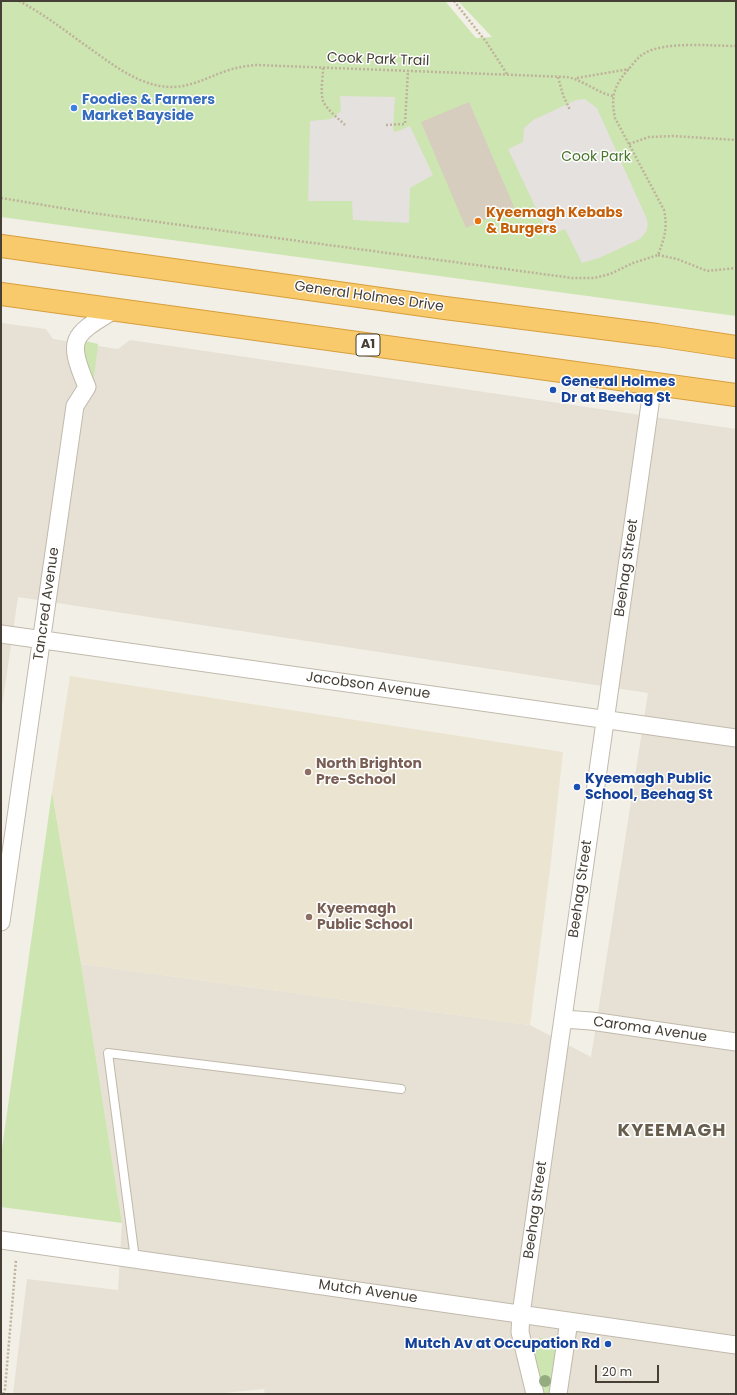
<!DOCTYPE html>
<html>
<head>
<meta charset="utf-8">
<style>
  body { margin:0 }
  #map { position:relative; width:737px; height:1395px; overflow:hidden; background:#f2efe6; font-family:Poppins,sans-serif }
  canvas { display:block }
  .frame { position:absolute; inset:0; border:2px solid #453f36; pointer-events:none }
  .scale { position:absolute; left:595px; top:1365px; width:64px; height:18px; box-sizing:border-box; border:2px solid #453f36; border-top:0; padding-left:5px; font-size:12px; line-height:14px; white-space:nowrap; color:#453f36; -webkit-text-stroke:3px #fff; paint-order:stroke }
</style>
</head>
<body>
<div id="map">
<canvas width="737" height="1395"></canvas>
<div class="frame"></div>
<div class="scale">20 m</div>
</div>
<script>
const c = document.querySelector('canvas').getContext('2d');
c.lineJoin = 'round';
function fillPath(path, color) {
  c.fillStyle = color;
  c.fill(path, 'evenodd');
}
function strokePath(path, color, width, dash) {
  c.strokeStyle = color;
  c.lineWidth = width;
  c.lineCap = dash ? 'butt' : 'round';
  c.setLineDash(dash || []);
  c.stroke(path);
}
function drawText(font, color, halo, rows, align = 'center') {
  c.font = font + ' Poppins,sans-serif';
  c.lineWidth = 3;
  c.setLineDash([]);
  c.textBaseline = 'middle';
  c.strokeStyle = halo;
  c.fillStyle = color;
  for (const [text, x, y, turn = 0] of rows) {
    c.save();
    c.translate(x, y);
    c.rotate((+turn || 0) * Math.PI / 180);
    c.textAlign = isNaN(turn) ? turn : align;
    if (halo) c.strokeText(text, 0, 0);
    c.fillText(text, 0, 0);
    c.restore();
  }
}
const residential = new Path2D(`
  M1 323 46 329 53 339 118 349 130 340 736 429V1394H265L264 1389 214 1394H13L27 1279 118 1290 122 1223 81 964 530 1025 591 1057 648 693 18 597 1 713Z`);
const education = new Path2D(`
  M70 676 563 752 550 870 530 1025 81 964 52 792Z`);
const green = new Path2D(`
  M1 1H445L476 38 492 37 458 1H736V316L1 217Z
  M85 341 98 344 93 386 82 363Z
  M52 792 81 964 122 1223 1 1207V1156Z
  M540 1338C547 1338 555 1339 558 1347L551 1394H542L532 1349 534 1342Z`);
const parking = new Path2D(`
  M340 96 395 97 393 130 396 132 410 126 433 175 410 188 409 223 353 220 352 201H308L310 121 331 119 341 111Z
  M585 99 597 108 646 217 648 224 646 232 640 239 599 258 582 263 565 229 549 236 508 149 523 142 524 128 533 120 576 100Z`);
const building = new Path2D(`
  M469 102 514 207 466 228 421 122Z`);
const path = new Path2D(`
  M19 1C42 13 63 29 85 45 111 63 140 88 174 87 194 86 210 76 229 70 238 67 247 66 256 65L567 77C584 80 597 93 613 96
  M454 1 487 43 507 74
  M323 68C323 78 320 91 323 101 327 110 338 118 345 125
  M558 77 563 95 570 110
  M577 78 629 69
  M386 125 405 124 408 71
  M629 144 649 137 673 136 736 140
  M1 198 92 213 572 278H594L610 274 633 263 658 255C664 239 668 228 664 210L615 118C611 98 613 88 626 72 632 66 637 57 645 53 666 41 712 46 736 46
  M658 255 677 259 707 271 736 268
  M3 1394 5 1389 16 1260`);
const lane = new Path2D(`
  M135 1259 108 1053 401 1089`);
const street = new Path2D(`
  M1 634 736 738
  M1 922 75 406 87 387C67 339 71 336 114 310
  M563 1019 591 1021 736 1042
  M1 1240 736 1345
  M535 1394 520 1332 521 1314 653 383
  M558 1394 569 1321`);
const highway = new Path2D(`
  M1 246 445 308 657 335 736 347
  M1 294 736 395`);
const trees = [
  [545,1381]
];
const markers = [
  [74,108,4,"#3f7fe0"],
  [478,221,4,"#e8710a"],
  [553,390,4,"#1a4fb4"],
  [308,772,4,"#8d6e63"],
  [577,787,4,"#1a4fb4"],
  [309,917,4,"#8d6e63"],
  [608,1344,4,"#1a4fb4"]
];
const shields = [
  [368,345,24]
];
const shieldNames = [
  ["A1",368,345]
];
const streetNames = [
  ["Cook Park Trail",378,60,2],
  ["General Holmes Drive",369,297,8],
  ["Beehag Street",627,568,-82],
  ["Tancred Avenue",47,604,-82],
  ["Jacobson Avenue",368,686,8],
  ["Beehag Street",581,889,-82],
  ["Caroma Avenue",650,1030,8],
  ["Beehag Street",536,1210,-82],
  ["Mutch Avenue",368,1292,8]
];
const shopNames = [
  ["Foodies & Farmers",82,100],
  ["Market Bayside",82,116]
];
const parkNames = [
  ["Cook Park",596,157]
];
const foodNames = [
  ["Kyeemagh Kebabs",486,213],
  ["& Burgers",486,229]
];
const transitNames = [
  ["General Holmes",561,382],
  ["Dr at Beehag St",561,398],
  ["Kyeemagh Public",585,779],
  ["School, Beehag St",585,795],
  ["Mutch Av at Occupation Rd",600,1344,"right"]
];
const educationNames = [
  ["North Brighton",316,764],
  ["Pre-School",316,780],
  ["Kyeemagh",317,909],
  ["Public School",317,925]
];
const districtNames = [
  ["KYEEMAGH",672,1131]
];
fillPath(residential, '#e6e1d4');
fillPath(education, '#ebe4d1');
fillPath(green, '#cde5b0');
fillPath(parking, '#e4e1de');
fillPath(building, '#d7cdbf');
strokePath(lane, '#c1b9ac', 10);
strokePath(street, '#c1b9ac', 19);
strokePath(highway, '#d79e3b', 24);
strokePath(path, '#bfb29b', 2.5, [2, 2]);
strokePath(lane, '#fff', 8);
strokePath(street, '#fff', 17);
strokePath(highway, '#f8ca6b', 22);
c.fillStyle = '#94ac7f';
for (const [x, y] of trees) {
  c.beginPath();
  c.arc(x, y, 6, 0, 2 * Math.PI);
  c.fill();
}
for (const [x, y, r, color] of markers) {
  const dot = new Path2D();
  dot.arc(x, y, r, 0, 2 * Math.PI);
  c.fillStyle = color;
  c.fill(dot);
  strokePath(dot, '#fff', 1.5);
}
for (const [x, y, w] of shields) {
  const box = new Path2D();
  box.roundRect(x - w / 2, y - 11, w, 22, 3);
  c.fillStyle = '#fff';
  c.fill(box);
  strokePath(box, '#453f36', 1);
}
drawText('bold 13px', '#453f36', null, shieldNames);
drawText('14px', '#453f36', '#fff', streetNames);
drawText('bold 14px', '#366cbe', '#fff', shopNames, 'left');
drawText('14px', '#47752b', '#fff', parkNames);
drawText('bold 14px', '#c56008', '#fff', foodNames, 'left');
drawText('bold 14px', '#164399', '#fff', transitNames, 'left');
drawText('bold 14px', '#785e54', '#fff', educationNames, 'left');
c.letterSpacing = '1px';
drawText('bold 18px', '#675d4d', '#fff', districtNames);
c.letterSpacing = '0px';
</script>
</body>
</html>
